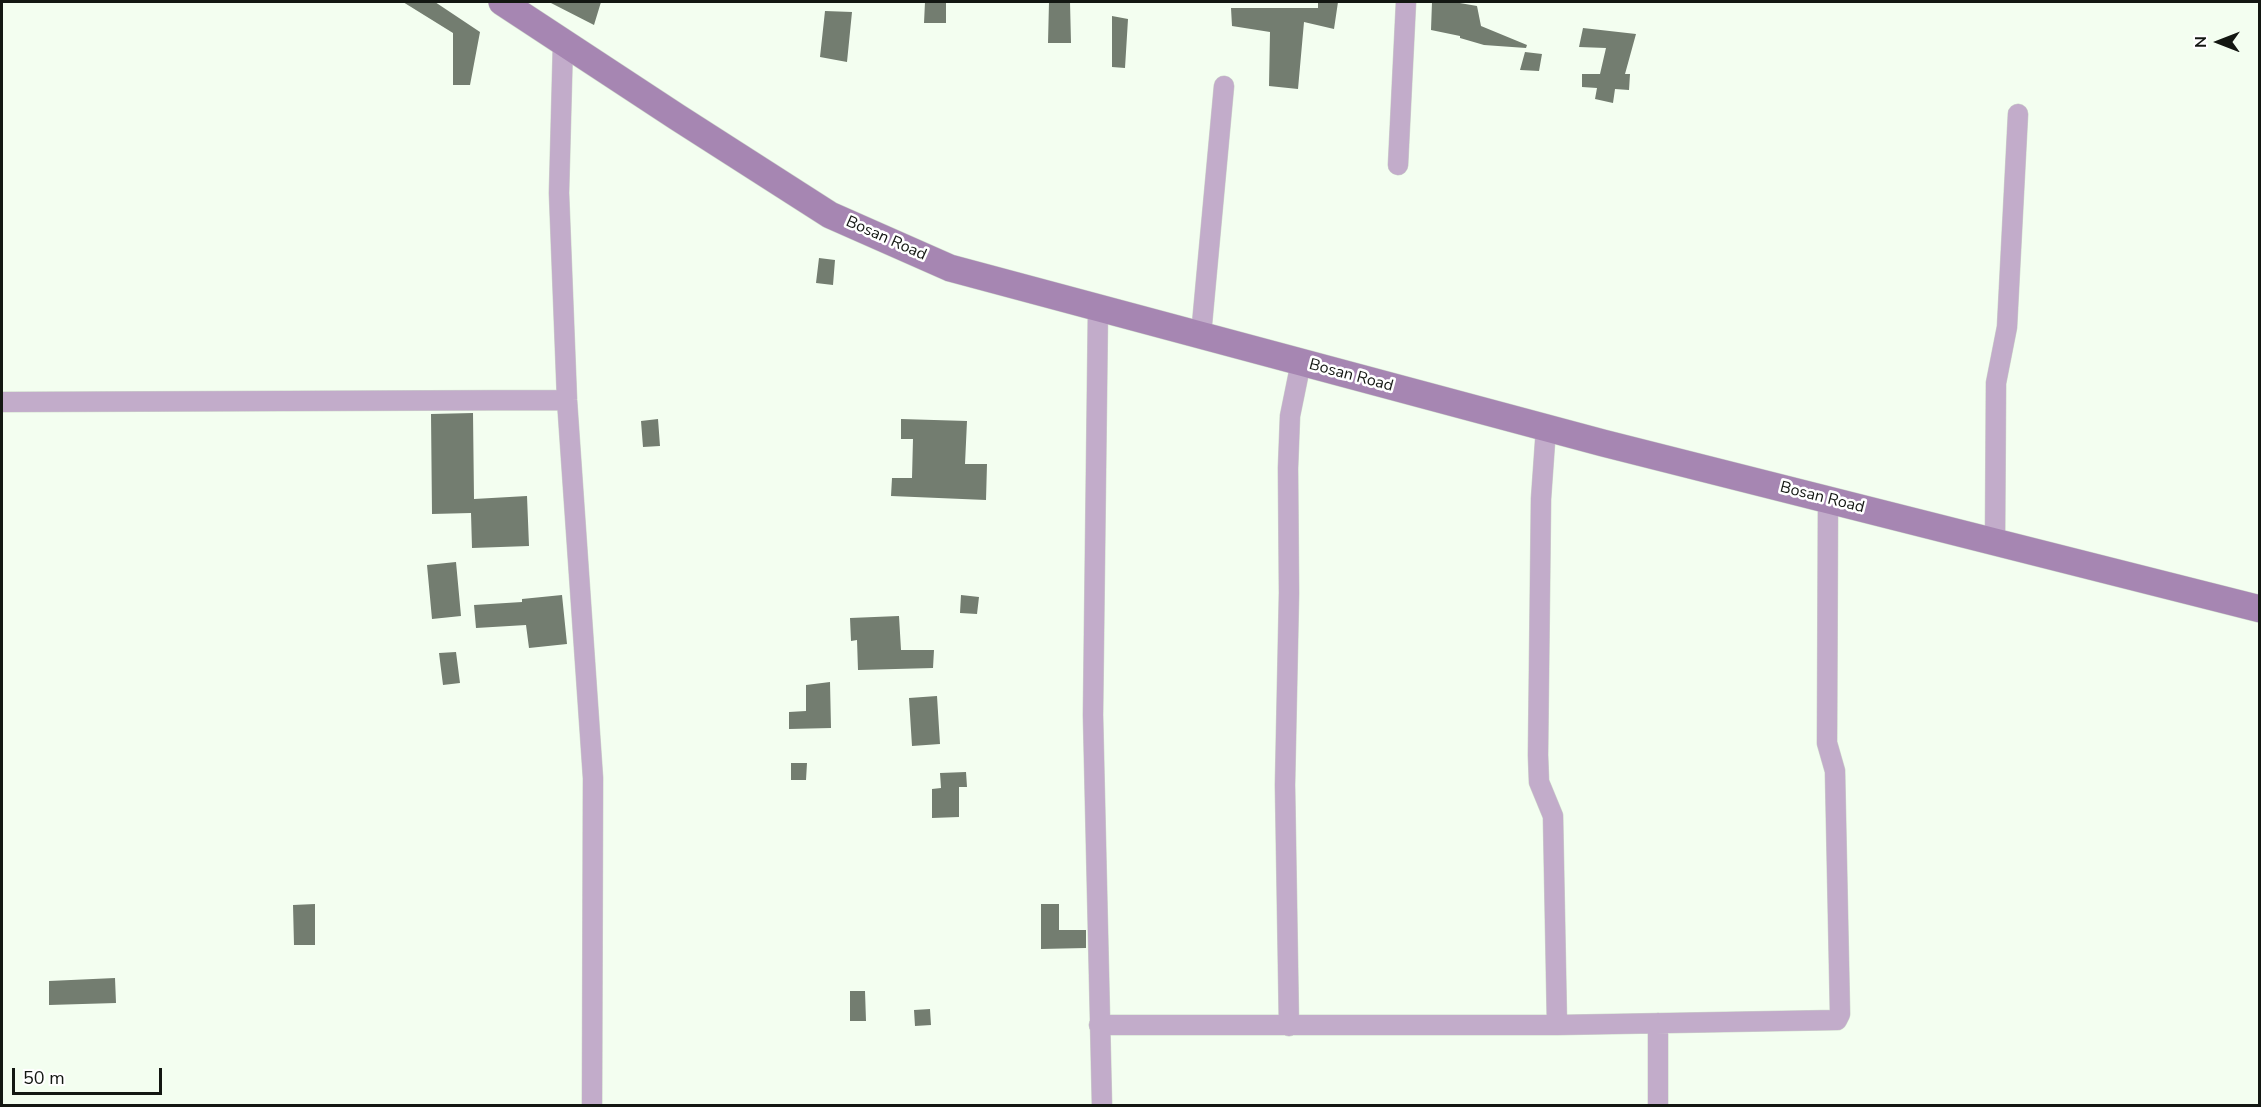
<!DOCTYPE html>
<html>
<head>
<meta charset="utf-8">
<style>
  body { margin:0 }
  #map { position:relative; width:2261px; height:1107px; overflow:hidden; background:#f3fef0; font-family:"Nunito Sans",sans-serif }
  canvas { display:block }
  .frame { position:absolute; inset:0; border:3px solid #131712; pointer-events:none }
  .north { position:absolute; left:2189px; top:12px; width:60px; height:60px; -webkit-text-stroke:4px #fff; paint-order:stroke; rotate:270deg; font-size:16px; font-weight:700; line-height:24px; text-align:center; color:#131712 }
  .north::after { content:''; display:block; margin:auto; width:21px; height:27px; background:#131712; clip-path:polygon(50% 0,100% 100%,50% 72%,0 100%) }
  .scale { position:absolute; left:12px; top:1068px; width:150px; height:27px; box-sizing:border-box; border:3px solid #131712; border-top:0; padding-left:8px; font-size:18px; line-height:21px; white-space:nowrap; color:#131712; -webkit-text-stroke:4px #fff; paint-order:stroke }
</style>
</head>
<body>
<div id="map">
<canvas width="2261" height="1107"></canvas>
<div class="frame"></div>
<div class="north">N</div>
<div class="scale">50 m</div>
</div>
<script>
const c = document.querySelector('canvas').getContext('2d');
c.lineJoin = 'round';
function fillPath(path, color) {
  c.fillStyle = color;
  c.fill(path, 'evenodd');
}
function strokePath(path, color, width, dash) {
  c.strokeStyle = color;
  c.lineWidth = width;
  c.lineCap = dash ? 'butt' : 'round';
  c.setLineDash(dash || []);
  c.stroke(path);
}
function drawText(font, color, halo, rows, align = 'center') {
  c.font = font + ' "Nunito Sans",sans-serif';
  c.lineWidth = 5;
  c.setLineDash([]);
  c.textBaseline = 'middle';
  c.strokeStyle = halo;
  c.fillStyle = color;
  for (const [text, x, y, turn = 0] of rows) {
    c.save();
    c.translate(x, y);
    c.rotate((+turn || 0) * Math.PI / 180);
    c.textAlign = isNaN(turn) ? turn : align;
    if (halo) c.strokeText(text, 0, 0);
    c.fillText(text, 0, 0);
    c.restore();
  }
}
const building = new Path2D(`
  M403 2H435L480 32 470 85H453V33Z
  M549 2H601L594 25Z
  M925 2H946V23H924Z
  M1049 2H1070L1071 43H1048Z
  M1318 2H1338L1334 29 1304 22 1298 89 1269 86 1270 32 1232 26 1231 8H1318Z
  M1432 2H1454L1477 6 1481 26 1527 45 1526 48 1484 45 1460 38V36L1431 30Z
  M825 11 852 12 847 62 820 57Z
  M1112 16 1128 19 1125 68 1112 67Z
  M1583 28 1636 34 1625 74H1630L1629 90 1615 89 1613 103 1595 99 1597 88 1582 87V74H1600L1606 48 1579 47Z
  M1525 52 1542 54 1539 71 1520 70Z
  M819 258 835 260 833 285 816 283Z
  M473 413 474 499 527 496 529 546 472 548 471 513 432 514 431 414Z
  M658 419 660 446 643 447 641 421Z
  M901 419 967 421 965 464H987L986 500 891 496 892 478H912L913 439H901Z
  M456 562 461 616 432 619 427 565Z
  M562 595 567 644 529 648 526 625 476 628 474 605 522 602V599Z
  M961 595 979 597 977 614 960 613Z
  M899 616 901 650H934L933 668 858 670 857 640 851 641 850 618Z
  M456 652 460 683 443 685 439 653Z
  M830 682 831 728 789 729V712L806 711V685Z
  M937 696 940 744 912 746 909 698Z
  M791 763H807L806 780H791Z
  M966 772 967 787H959V817L932 818V789L941 788 940 773Z
  M315 904V945H294L293 905Z
  M1041 904H1059V930H1086V948L1041 949Z
  M115 978 116 1003 49 1005V981Z
  M850 991H865L866 1021H850Z
  M930 1009 931 1025 915 1026 914 1010Z`);
const street = new Path2D(`
  M563 42 559 193 567 400 593 778 592 1106
  M1398 165 1406 2
  M1098 308 1093 715 1102 1106
  M1201 335 1224 86
  M2 402 567 400
  M1546 428 1541 499 1538 755 1539 782 1553 816 1557 1025
  M1995 542 1996 383 2007 327 2018 114
  M1658 1023V1106
  M1099 1025H1557L1837 1020 1840 1014 1835 771 1827 743 1828 500
  M1289 1026 1285 785 1289 593 1288 468 1290 416 1301 362`);
const secondary = new Path2D(`
  M502 2 677 117 830 215 950 268 1603 443 2260 609`);
const streetNames = [
  ["Bosan Road",886,239,24],
  ["Bosan Road",1351,376,15],
  ["Bosan Road",1822,498,14]
];
fillPath(building, '#737d70');
strokePath(street, '#cfd9cc', 21);
strokePath(secondary, '#cfd9cc', 28);
strokePath(street, '#c2acca', 20);
strokePath(secondary, '#a686b2', 27);
drawText('16px', '#131712', '#fff', streetNames);
</script>
</body>
</html>
